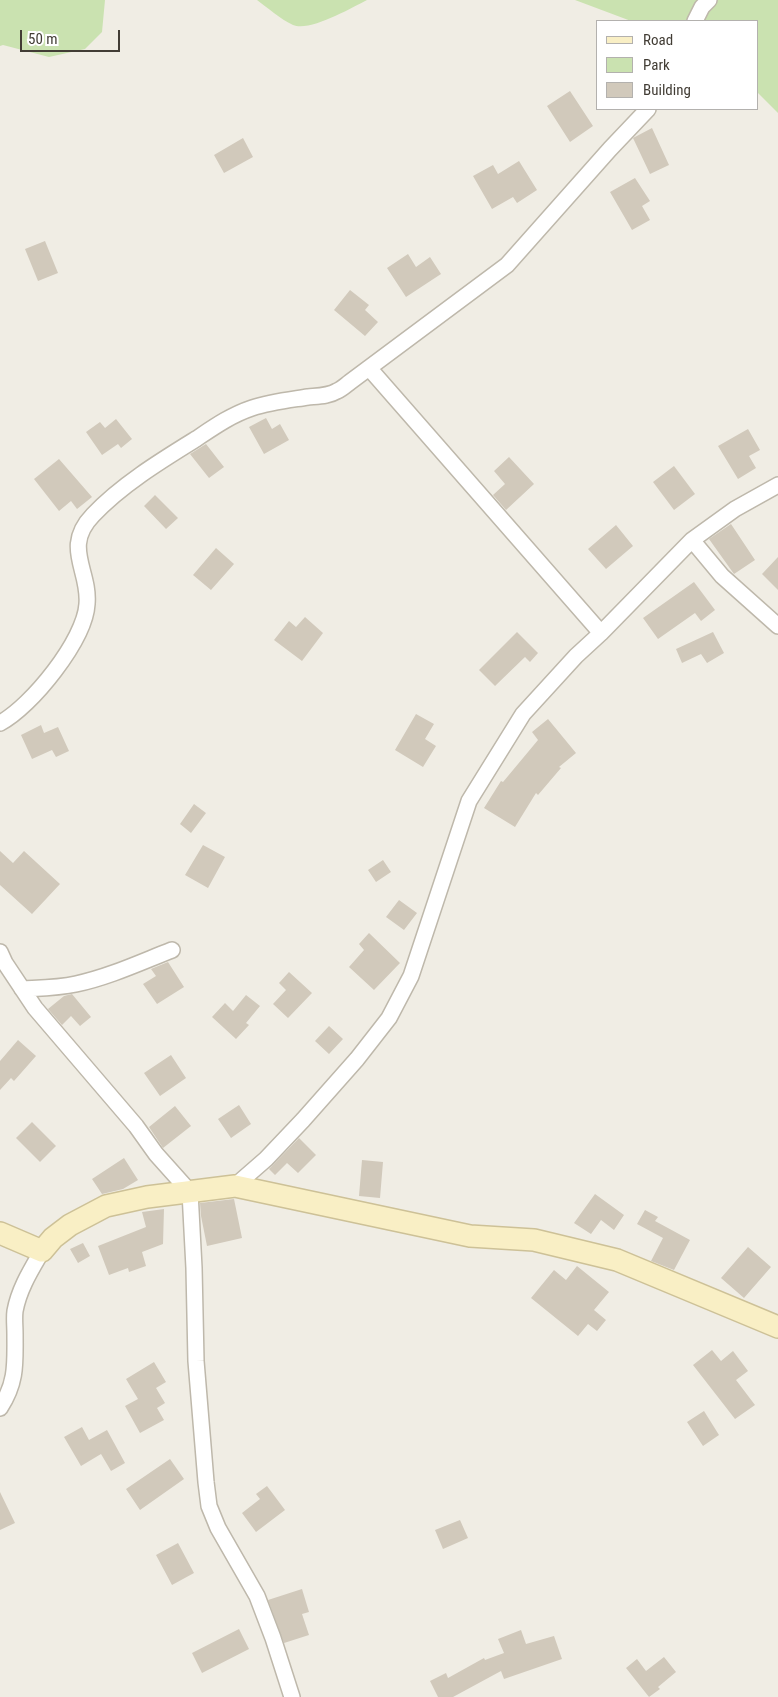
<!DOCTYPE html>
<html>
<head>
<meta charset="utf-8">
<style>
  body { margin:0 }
  #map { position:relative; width:778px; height:1697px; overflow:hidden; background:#f0ede4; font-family:"Roboto Condensed",sans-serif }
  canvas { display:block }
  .legend { position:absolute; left:596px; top:20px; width:162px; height:90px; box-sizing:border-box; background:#fff; border:1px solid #b3b1ae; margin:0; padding:6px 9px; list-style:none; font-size:15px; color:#423d35 }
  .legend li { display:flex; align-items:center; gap:10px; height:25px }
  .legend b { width:25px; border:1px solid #b3b1ae }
  .scale { position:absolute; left:20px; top:30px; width:100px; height:22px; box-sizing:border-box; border:2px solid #423d35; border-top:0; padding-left:6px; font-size:15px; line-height:18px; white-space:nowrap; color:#423d35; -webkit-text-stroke:4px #fff; paint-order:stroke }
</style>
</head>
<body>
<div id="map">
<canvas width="778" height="1697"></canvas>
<ul class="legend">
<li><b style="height:6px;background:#f9efc5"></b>Road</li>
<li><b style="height:14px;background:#cae2b0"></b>Park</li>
<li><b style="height:14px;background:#d1c9bb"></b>Building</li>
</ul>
<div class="scale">50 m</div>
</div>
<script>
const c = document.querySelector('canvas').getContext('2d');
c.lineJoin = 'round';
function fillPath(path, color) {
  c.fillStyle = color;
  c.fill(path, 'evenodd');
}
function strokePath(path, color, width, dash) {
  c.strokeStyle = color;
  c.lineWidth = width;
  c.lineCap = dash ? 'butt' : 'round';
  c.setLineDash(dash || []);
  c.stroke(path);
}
const green = new Path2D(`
  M0 0H105L102 32 85 49 49 57 3 45 0 46Z
  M257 0H367C351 8 310 32 293 25 280 19 268 8 257 0Z
  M575 0H778V113L757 92V21H631Z`);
const building = new Path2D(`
  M570 91 593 126 570 142 547 106Z
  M652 128 669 165 650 174 633 138Z
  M243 138 253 157 224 173 214 155Z
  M519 161 537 190 517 203 513 197 492 209 473 176 493 165 498 174Z
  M635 178 650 201 642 206 650 220 632 230 610 192Z
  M45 241 58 273 38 281 25 249Z
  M408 254 416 267 430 257 441 274 406 297 387 268Z
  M350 290 369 305 365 310 378 322 365 336 334 310Z
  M266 418 272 429 280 424 289 440 264 454 249 427Z
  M116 419 132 439 121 448 118 444 102 455 86 432 100 422 105 428Z
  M748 429 760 450 749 456 756 468 738 479 718 446Z
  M206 444 224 467 209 478 190 454Z
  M509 457 534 484 506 510 493 495 505 484 494 471Z
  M59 459 92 497 77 509 71 501 59 511 34 479Z
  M674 466 695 494 674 510 653 482Z
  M155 495 178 518 166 529 144 506Z
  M731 524 755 560 734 574 709 539Z
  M616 525 633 546 606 569 588 549Z
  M216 548 234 564 211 590 193 575Z
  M778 557V590L762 574Z
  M694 582 715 610 701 621 695 613 658 639 643 618Z
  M305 617 323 633 302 661 274 640 289 621 296 627Z
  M517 632 538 653 530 662 525 657 495 686 479 670Z
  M713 632 724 653 707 663 701 654 682 663 676 649Z
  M416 714 434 724 425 739 436 746 423 767 395 750Z
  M548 719 576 753 559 767 561 768 538 795 536 793 515 827 484 808 501 781 503 782 538 740 532 732Z
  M41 725 44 733 58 727 69 751 56 757 52 750 32 759 21 735Z
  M194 804 206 813 191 833 180 824Z
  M203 845 225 857 208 888 185 875Z
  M0 851 13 863 24 851 60 884 32 914 0 885Z
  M383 860 391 872 376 882 368 870Z
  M399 900 417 913 404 930 386 917Z
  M369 933 400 963 374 990 349 967 364 950 359 944Z
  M168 962 184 987 157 1004 143 984 156 976 151 969Z
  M289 972 312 993 288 1018 273 1004 286 990 279 983Z
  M72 994 91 1017 80 1026 71 1016 62 1025 48 1009 64 996Z
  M246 995 260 1006 246 1023 249 1025 236 1039 212 1017 225 1003 233 1011Z
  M329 1026 343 1039 329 1054 315 1041Z
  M18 1040 36 1056 14 1081 11 1078 0 1090V1061Z
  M171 1055 186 1078 160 1096 144 1073Z
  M239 1105 251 1124 231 1138 218 1119Z
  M175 1106 191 1126 163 1148 149 1127Z
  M32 1122 56 1146 40 1162 16 1138Z
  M299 1138 316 1155 298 1173 287 1163 275 1175 269 1169Z
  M124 1158 138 1180 123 1189 102 1194 92 1179Z
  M362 1160 383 1162 380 1198 359 1196Z
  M595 1194 624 1215 614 1230 601 1220 591 1234 574 1223Z
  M234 1199 242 1238 207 1246 201 1216 200 1203Z
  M164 1209 163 1244 142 1252 146 1266 129 1272 128 1268 109 1275 98 1246 146 1227 142 1212Z
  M645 1210 658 1217 655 1221 690 1240 674 1270 651 1261 663 1238 637 1224Z
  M83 1243 90 1256 78 1263 70 1249Z
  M748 1247 771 1267 744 1298 721 1278Z
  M577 1266 609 1292 594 1310 606 1320 597 1331 588 1324 578 1336 531 1298 554 1270 566 1280Z
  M712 1350 721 1361 733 1351 748 1371 736 1380 755 1405 735 1419 693 1365Z
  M154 1362 166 1382 156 1388 165 1403 157 1408 164 1420 140 1433 125 1406 138 1399 126 1379Z
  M704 1411 719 1435 703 1446 687 1422Z
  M82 1427 89 1440 107 1430 125 1463 111 1471 101 1454 81 1466 64 1437Z
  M170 1459 184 1479 140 1510 126 1489Z
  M267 1486 285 1510 256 1532 242 1513 260 1499 256 1494Z
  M0 1492 15 1523 0 1530Z
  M460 1520 468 1538 443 1549 435 1530Z
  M178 1543 194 1573 172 1585 156 1555Z
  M302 1589 309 1612 302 1614 309 1635 284 1643 268 1600Z
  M239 1629 249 1649 202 1673 192 1653Z
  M521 1630 526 1644 554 1636 562 1659 504 1679 501 1671 453 1697H438L430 1681 446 1673 448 1678 484 1658 485 1660 504 1653 498 1639Z
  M664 1657 676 1672 658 1687 660 1689 649 1697 626 1668 637 1659 646 1671Z`);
const street = new Path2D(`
  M695 21 702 7 709 0
  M369 368 601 633
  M692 540 722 576 778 626
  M0 723C31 707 85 640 87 604 90 570 62 547 93 515 121 485 162 460 196 439 214 427 231 415 252 408 270 402 289 400 308 397 318 396 329 396 337 391 342 389 346 385 350 382L507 265 610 149 648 109
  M0 952 5 963 35 1008 136 1126 156 1154 190 1192 194 1268 196 1361 206 1482 209 1506 218 1528 257 1596 273 1638 292 1697
  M22 989C41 988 58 988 76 984 109 977 141 962 172 950
  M235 1186 266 1159 303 1120 357 1059 389 1018 411 976 469 801 523 714 576 656 601 633 692 540 735 509 778 485
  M0 1408C17 1382 15 1363 15 1334 15 1326 14 1318 15 1311 19 1289 31 1270 42 1251`);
const secondary = new Path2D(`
  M0 1233 42 1251 53 1238 70 1225 106 1206 147 1197 235 1186 470 1236 534 1240 617 1260 778 1327`);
fillPath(green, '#cae2b0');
fillPath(building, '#d1c9bb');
strokePath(street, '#beb8ab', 18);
strokePath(secondary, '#cdc197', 24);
strokePath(street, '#fff', 15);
strokePath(secondary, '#f9efc5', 21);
</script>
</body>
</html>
